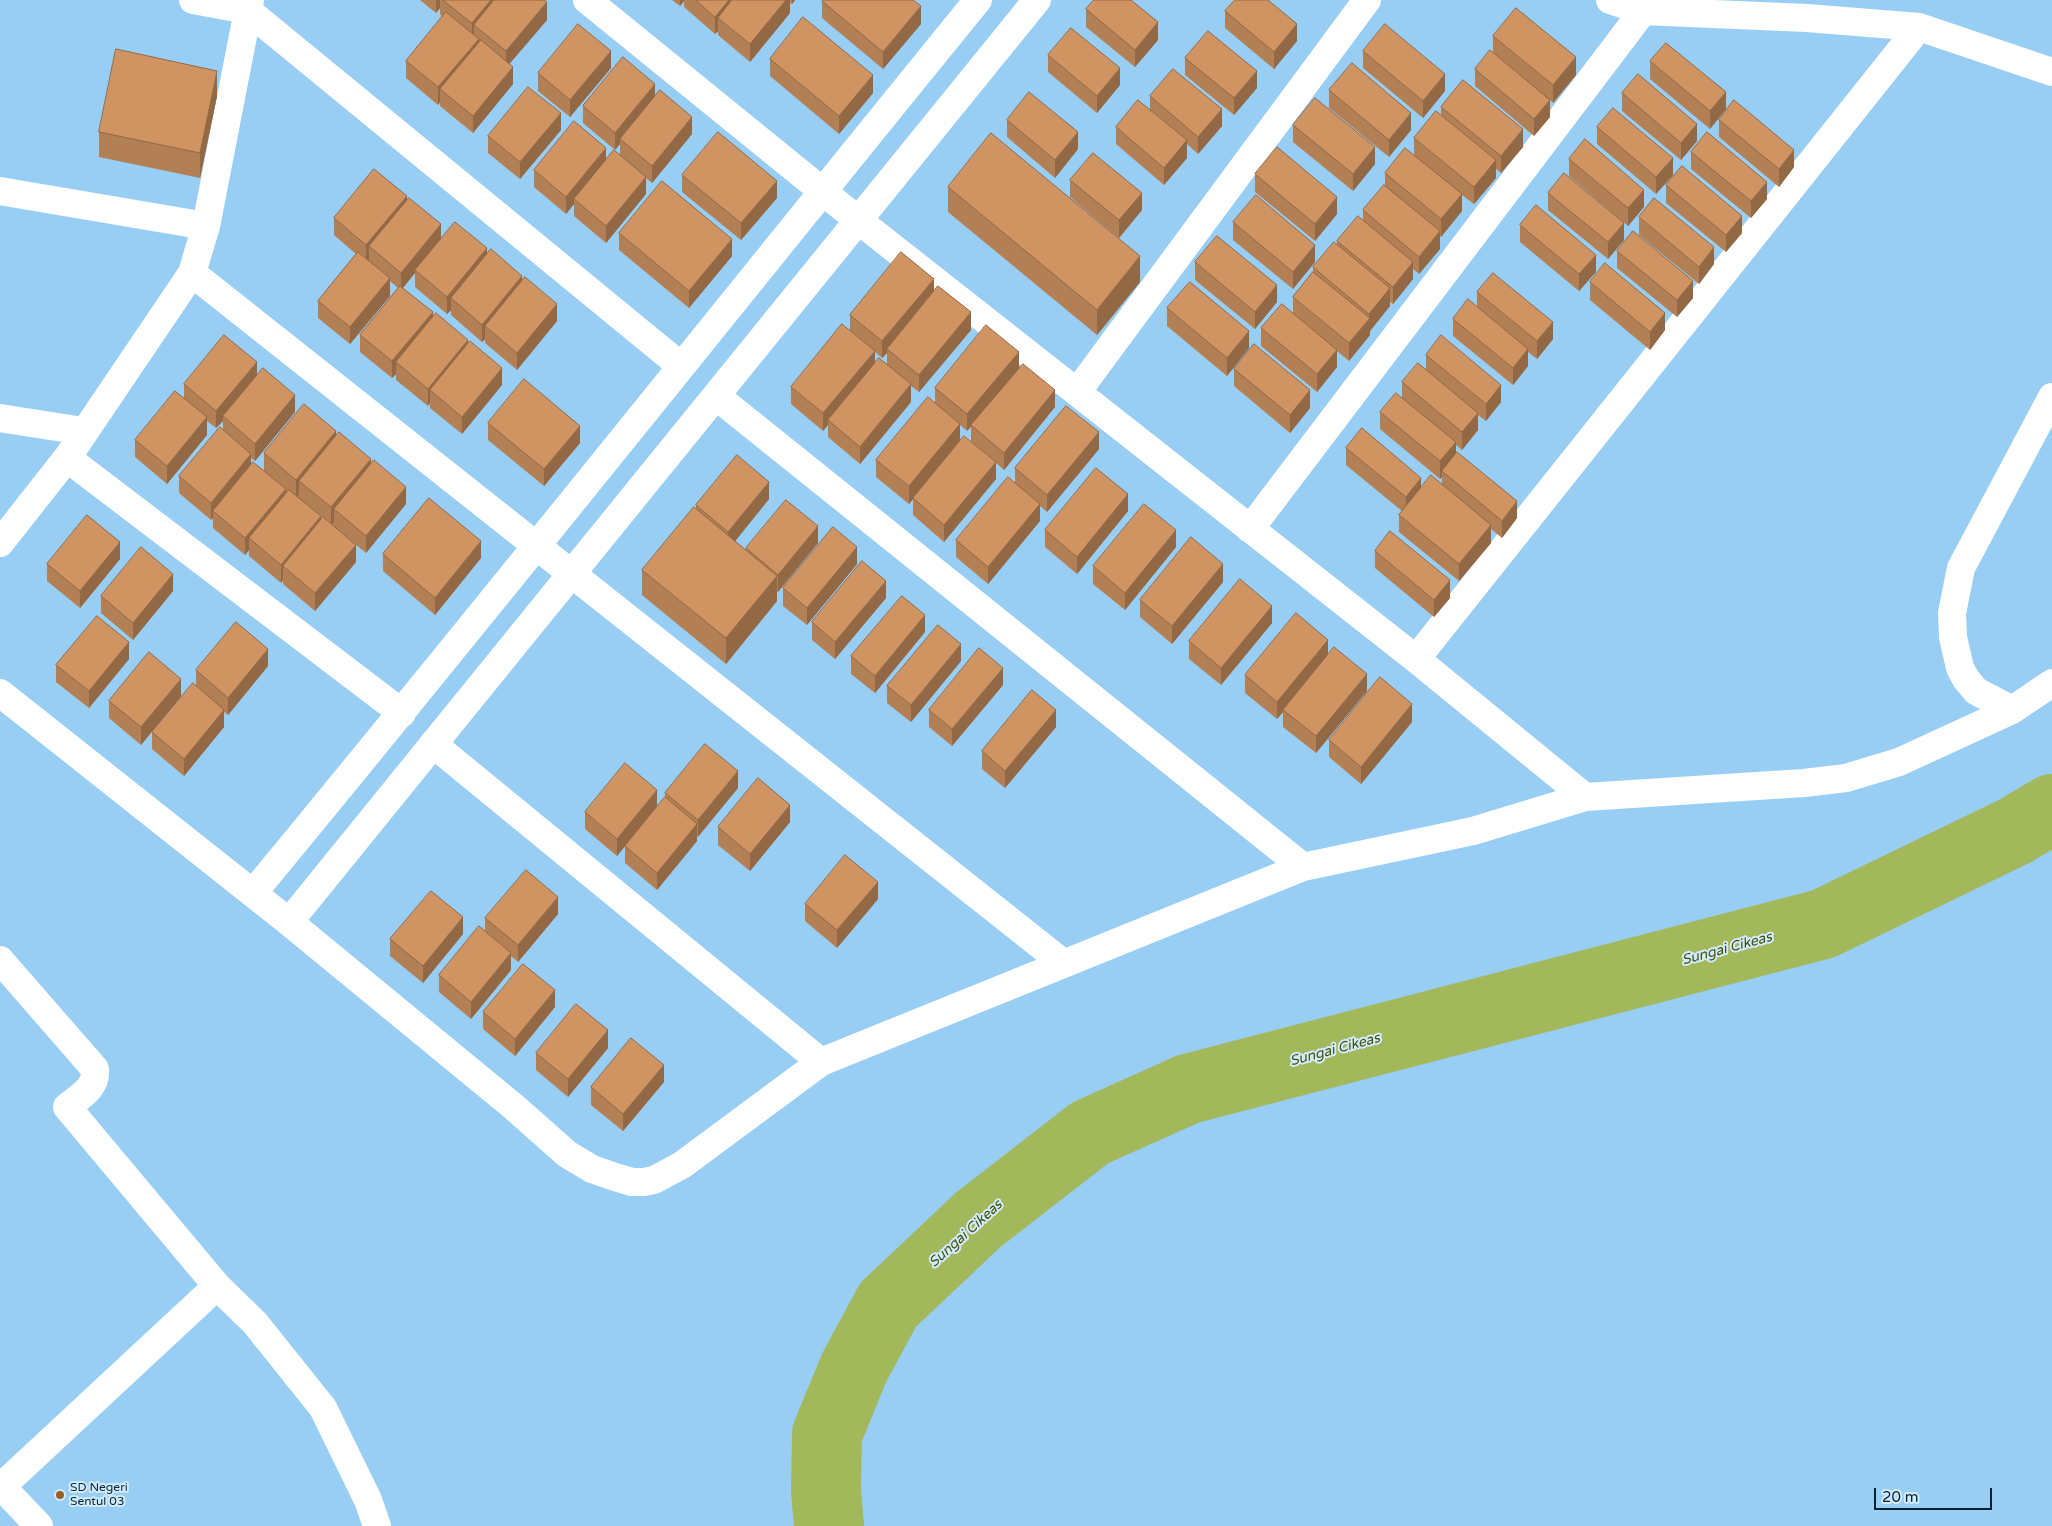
<!DOCTYPE html>
<html>
<head>
<meta charset="utf-8">
<style>
  body { margin:0 }
  #map { position:relative; width:2052px; height:1526px; overflow:hidden; background:#99cef4; font-family:"Varela Round",sans-serif }
  canvas { display:block }
  .scale { position:absolute; left:1874px; top:1488px; width:118px; height:22px; box-sizing:border-box; border:2px solid #062335; border-top:0; padding-left:6px; font-size:15px; line-height:18px; white-space:nowrap; color:#062335; -webkit-text-stroke:4px #d1ecff; paint-order:stroke }
</style>
</head>
<body>
<div id="map">
<canvas width="2052" height="1526"></canvas>
<div class="scale">20 m</div>
</div>
<script>
const c = document.querySelector('canvas').getContext('2d');
c.lineJoin = 'round';
function strokePath(path, color, width, dash) {
  c.strokeStyle = color;
  c.lineWidth = width;
  c.lineCap = dash ? 'butt' : 'round';
  c.setLineDash(dash || []);
  c.stroke(path);
}
function fillPath(path, color) {
  c.fillStyle = color;
  c.fill(path, 'evenodd');
}
function drawText(font, color, halo, rows, align = 'center') {
  c.font = font + ' "Varela Round",sans-serif';
  c.lineWidth = 4;
  c.setLineDash([]);
  c.textBaseline = 'middle';
  c.strokeStyle = halo;
  c.fillStyle = color;
  for (const [text, x, y, turn = 0] of rows) {
    c.save();
    c.translate(x, y);
    c.rotate((+turn || 0) * Math.PI / 180);
    c.textAlign = isNaN(turn) ? turn : align;
    if (halo) c.strokeText(text, 0, 0);
    c.fillText(text, 0, 0);
    c.restore();
  }
}
const river = new Path2D(`
  M829 1526 826 1490 827 1434 854 1368 888 1305 978 1220 1090 1133 1188 1089 1823 924 2015 831 2052 809`);
const minor = new Path2D(`
  M193 0 247 10 681 366
  M250 0 206 226 192 273 1063 963
  M587 0 858 220 1416 659 1585 797
  M1610 0 1643 11 1807 18 1919 27 2052 72
  M0 191 206 226
  M1077 392 1367 0
  M716 396 1303 867
  M0 418 83 431
  M67 458 402 713
  M1250 529 1643 11
  M0 543 67 458 192 273
  M1416 659 1919 27
  M0 693 289 922 514 1107 567 1154 592 1169 615 1177 632 1182H644L654 1180 682 1165 821 1062 1303 867 1473 831 1585 797 1804 783 1846 778 1899 762 2012 710 2052 683
  M2012 710 1976 691 1966 679 1960 668 1953 637 1952 613 1961 568 2052 397
  M433 744 821 1062
  M253 893C497 598 736 297 978 0
  M289 922 1037 0
  M0 960 95 1069C97 1088 80 1096 67 1107L217 1286 255 1323 323 1408 368 1500 377 1526
  M0 1485 39 1526
  M0 1488 217 1286`);
const wall = new Path2D(`
  M420 0H544L547 20 509 64 513 84 473 133 440 106V102L438 105 406 78V61L442 17 440 14V8L436 13Z
  M672 0H795L792 4 790 3V13L750 62 718 35V31L715 34 684 7V1L680 6Z
  M822 1 921 24 883 69 822 18Z
  M1086 9 1158 40 1135 67 1086 27Z
  M1225 11 1297 41 1274 69 1225 28Z
  M1493 36 1576 75 1553 103 1550 100V117L1534 136 1475 86V69L1493 53Z
  M1363 51 1445 91 1423 118 1363 68Z
  M1048 55 1120 85 1097 113 1048 72Z
  M1185 58 1257 88 1234 115 1185 75Z
  M770 59 873 93 839 134 770 76Z
  M1650 61 1726 109 1710 129 1650 79Z
  M611 68 570 117 538 91V73Z
  M1329 90 1411 130 1389 157 1329 108Z
  M1622 93 1697 141 1681 160 1622 111Z
  M217 96 200 178 99 157V132Z
  M1150 96 1222 126 1198 154 1187 144V158L1164 185 1116 144V127L1150 110Z
  M655 97 692 134 652 183 646 178V194L606 243 574 216V204L566 214 534 187V170L606 160 620 155V144L615 150 583 123V106Z
  M1441 107 1523 147 1501 173 1496 169V178L1474 204 1462 195V211L1441 237 1440 236V249L1419 274 1413 269V279L1393 304 1390 302V306L1370 331V335L1349 361 1337 351V367L1317 392 1261 346V328L1293 313V297L1313 272V267L1337 245V241L1363 221V210L1385 186V173L1414 155V138L1441 115Z
  M1007 120 1078 149 1055 178 1007 137Z
  M1719 120 1794 167 1779 187 1719 137Z
  M1293 125 1375 164 1353 191 1293 142Z
  M1597 127 1673 175 1656 194 1597 144Z
  M561 130 520 179 488 153V136Z
  M1691 152 1767 199 1751 218 1691 169Z
  M1569 159 1644 207 1628 226 1569 176Z
  M1255 174 1337 214 1315 241 1255 192Z
  M682 175 777 198 741 240 682 192Z
  M1070 180 1142 210 1119 238 1070 197Z
  M1666 185 1742 233 1726 252 1666 203Z
  M948 187 1140 282 1097 335 948 212Z
  M1548 193 1624 240 1608 259 1548 210Z
  M407 200 441 239 487 253 522 280 557 321 517 370 485 343V339L482 342 451 315V310L447 314 415 287V273L403 288 433 317 468 344 502 385 462 434 430 408V403L428 406 396 380V374L392 378 360 352V335L398 288 390 281V296L350 344 318 318V301L356 254 334 235V218Z
  M1639 217 1714 264 1699 284 1639 235Z
  M1233 222 1315 262 1293 289 1233 240Z
  M1520 225 1596 272 1579 291 1520 242Z
  M619 233 732 256 689 308 619 250Z
  M1617 251 1693 298 1677 317 1617 268Z
  M1195 262 1277 302 1255 329 1195 280Z
  M1590 282 1665 330 1650 350 1590 300Z
  M934 291 971 330 919 392 911 386V402L860 464 828 437V425L823 431 791 404V387L850 330V315ZM875 352 882 358 887 353V364H875Z
  M1477 292 1553 339 1537 359 1528 352V366L1513 385 1453 336V319L1477 306Z
  M1167 308 1249 348 1227 376 1167 326Z
  M1426 355 1501 402 1486 421 1478 415V430L1462 450 1456 445V453L1517 518 1502 538 1491 529V543L1459 581 1399 532V515L1402 511 1346 465V448L1421 487 1442 484V477L1440 479 1380 429V412L1402 397V382L1426 369Z
  M1019 368 1055 407 1004 470 996 463V479L944 542 913 515V499L909 504 876 477V460L935 404V388ZM960 425 967 431 971 427V442L960 440Z
  M1234 369 1310 408 1290 433 1234 386Z
  M257 376 295 412 255 461 251 458V464L264 471V453L336 437 371 463 406 504 366 553 356 545V562L315 611 283 584V580L281 583 249 556V550L245 555 213 528V518L211 520 179 493V476L223 430V421L216 428 207 421V435L167 484 135 457V440L184 398V384ZM310 507 323 518 321 520Z
  M488 423 580 443 544 486 488 440Z
  M1099 449 1047 512 1040 506V521L988 584 956 557V540L1015 484V468Z
  M769 499 735 541 746 550V548L818 543 778 592 777 591V601L726 664 642 595V570L696 509V505Z
  M1128 511 1077 574 1045 547V530Z
  M1176 547 1125 610 1093 584V566Z
  M1375 551 1450 598 1434 617 1375 568Z
  M383 554 481 558 435 615 383 571Z
  M120 559 80 608 47 581V564Z
  M857 564 807 625 783 606V588Z
  M1223 582 1172 644 1140 617V600Z
  M173 591 133 640 101 613V596Z
  M886 598 835 659 812 640V622Z
  M1272 623 1221 685 1189 659V641Z
  M925 632 875 693 851 674V656Z
  M1328 654 1367 691 1316 753 1283 727V712L1277 719 1245 693V675Z
  M129 659 89 708 56 682V665Z
  M961 661 911 722 887 703V686Z
  M268 666 228 715 224 712V727L184 776 152 749V732L196 686V670Z
  M1003 685 952 746 929 727V710Z
  M181 696 141 745 109 718V701Z
  M1412 722 1361 784 1329 757V740Z
  M1056 727 1005 788 982 769V751Z
  M738 788 697 837V841L657 890 625 863V846L665 798V793Z
  M657 807 617 856 585 829V812Z
  M790 822 750 871 718 845V827Z
  M878 899 837 948 805 921V904Z
  M558 914 518 962 511 956V970L471 1019 439 992V975L485 931V918Z
  M463 934 423 983 390 956V939Z
  M555 1007 515 1056 483 1029V1012Z
  M608 1048 568 1097 536 1070V1053Z
  M664 1082 623 1131 591 1105V1087Z`);
const shadedWall = new Path2D(`
  M436 0H440V8L436 13Z
  M491 0H505L474 25V38L472 41V23Z
  M680 0H684V1L680 6Z
  M729 0H743L718 18V31L715 34V17Z
  M786 0H790V13L750 62V44Z
  M792 0H795L792 4Z
  M547 2V20L506 68V51Z
  M921 6V24L883 69V52Z
  M1158 22V40L1135 67V50Z
  M1297 24V41L1274 69V52Z
  M479 39V56L440 89V102L438 105V87Z
  M611 51V68L570 117V100Z
  M1576 57V75L1553 103V85Z
  M513 67V84L473 133V116Z
  M1120 68V85L1097 113V96Z
  M217 71V96L200 178V153Z
  M1257 71V88L1234 115V98Z
  M1445 74V91L1423 118V101Z
  M873 75V93L839 134V116Z
  M655 84V101L620 139V144L615 150V133Z
  M1726 92V109L1710 129V111Z
  M1550 100V117L1534 136V119Z
  M1222 109V126L1198 154V137Z
  M561 113V130L520 179V162Z
  M1411 113V130L1389 157V140Z
  M692 117V134L652 183V166Z
  M1697 124V141L1681 160V143Z
  M1523 129V147L1501 173V156Z
  M1078 132V149L1055 178V160Z
  M1187 140V158L1164 185V168Z
  M1375 147V164L1353 191V174Z
  M606 148V165L574 199V204L566 214V197Z
  M1794 150V167L1779 187V169Z
  M1673 158V175L1656 194V177Z
  M1496 160V178L1474 204V187Z
  M646 177V194L606 243V226Z
  M777 181V198L741 240V223Z
  M1767 182V199L1751 218V201Z
  M1644 190V207L1628 226V208Z
  M1142 193V210L1119 238V220Z
  M1462 194V211L1441 237V219Z
  M407 196V213L369 246V259L366 262V245Z
  M1337 197V214L1315 241V224Z
  M1742 216V233L1726 252V235Z
  M1624 223V240L1608 259V242Z
  M441 224V241L415 270V273L401 290V273Z
  M1440 231V249L1419 274V257Z
  M732 239V256L689 308V291Z
  M1315 245V262L1293 289V272Z
  M1714 247V264L1699 284V267Z
  M487 248V265L451 298V310L447 314V297Z
  M1596 255V272L1579 291V274Z
  M1140 256V282L1097 335V310Z
  M1413 262V279L1393 304V287Z
  M522 276V293L485 326V339L482 342V325Z
  M390 278V296L350 344V327Z
  M934 279V296L887 349V353L882 358V341Z
  M1693 281V298L1677 317V300Z
  M1277 285V302L1255 329V312Z
  M1390 288V306L1370 331V335L1349 361V343L1369 319V314Z
  M557 304V321L517 370V353Z
  M433 312V330L396 362V374L392 378V361Z
  M971 312V330L919 392V375Z
  M1665 313V330L1650 350V332Z
  M1553 322V339L1537 359V341Z
  M1249 331V348L1227 376V358Z
  M468 340V357L430 390V403L428 406V389Z
  M1528 349V366L1513 385V368Z
  M1337 350V367L1317 392V374Z
  M875 351V368L828 420V425L823 431V413Z
  M1019 352V370L967 431V414Z
  M257 362V380L223 416V421L216 428V411Z
  M502 368V385L462 434V417Z
  M911 384V402L860 464V447Z
  M1501 385V402L1486 421V404Z
  M1055 390V407L1004 470V453Z
  M1310 390V408L1290 433V415Z
  M295 395V412L255 461V444Z
  M1478 413V430L1462 450V432Z
  M207 417V435L167 484V466Z
  M960 424V442L909 504V486Z
  M580 426V443L544 486V469Z
  M336 431V449L299 481V494L296 498V480Z
  M1099 432V449L1047 512V495Z
  M1456 442V459L1442 471V477L1440 479V461Z
  M251 454V471L213 511V518L211 520V503Z
  M371 459V476L334 509V522L331 525V507Z
  M996 462V479L944 542V525Z
  M1421 478V495L1406 515V497Z
  M769 482V499L728 550V532Z
  M406 487V504L366 553V536Z
  M286 489V506L249 538V550L245 555V538Z
  M1128 494V511L1077 574V557Z
  M1517 501V518L1502 538V521Z
  M1040 504V521L988 584V567Z
  M321 516V534L283 566V580L281 583V565Z
  M1491 525V543L1459 581V564Z
  M818 526V543L778 592V575Z
  M1176 530V547L1125 610V593Z
  M481 541V558L435 615V598Z
  M120 542V559L80 608V591Z
  M356 545V562L315 611V593Z
  M857 547V564L807 625V608Z
  M1223 564V582L1172 644V626Z
  M173 574V591L133 640V623Z
  M777 576V601L726 664V638Z
  M1450 580V598L1434 617V600Z
  M886 581V598L835 659V642Z
  M1272 606V623L1221 685V668Z
  M925 615V632L875 693V676Z
  M1328 640V657L1283 710V712L1277 719V702Z
  M129 642V659L89 708V691Z
  M961 644V661L911 722V705Z
  M268 649V666L228 715V698Z
  M1003 668V685L952 746V729Z
  M1367 674V691L1316 753V736Z
  M181 679V696L141 745V727Z
  M1412 704V722L1361 784V767Z
  M224 710V727L184 776V759Z
  M1056 710V727L1005 788V771Z
  M738 771V788L698 837V820Z
  M657 790V807L617 856V839Z
  M790 805V822L750 871V854Z
  M697 824V841L657 890V873Z
  M878 882V899L837 948V930Z
  M558 897V914L518 962V945Z
  M463 917V934L423 983V966Z
  M511 953V970L471 1019V1002Z
  M555 990V1007L515 1056V1039Z
  M608 1030V1048L568 1097V1079Z
  M664 1065V1082L623 1131V1114Z`);
const building = new Path2D(`
  M443 0H491L472 23Z
  M494 0H544L547 2 506 51 474 25Z
  M696 0H729L715 17Z
  M732 0H786L750 44 718 18Z
  M823 0H913L921 6 883 52 822 1Z
  M1094 0H1131L1158 22 1135 50 1086 9Z
  M1235 0H1268L1297 24 1274 52 1225 11Z
  M1516 8 1576 57 1553 85 1493 36Z
  M446 12 479 39 438 87 406 61Z
  M803 17 873 75 839 116 770 59Z
  M578 24 611 51 570 100 538 73Z
  M1385 24 1445 74 1423 101 1363 51Z
  M1071 28 1120 68 1097 96 1048 55Z
  M1208 31 1257 71 1234 98 1185 58Z
  M481 40 513 67 473 116 440 89Z
  M1666 43 1726 92 1710 111 1650 61Z
  M116 49 217 71 200 153 99 132Z
  M1490 50 1550 100 1534 119 1475 69Z
  M623 57 655 84 615 133 583 106Z
  M1352 63 1411 113 1389 140 1329 90Z
  M1173 69 1222 109 1198 137 1150 96Z
  M1638 74 1697 124 1681 143 1622 93Z
  M1463 80 1523 129 1501 156 1441 107Z
  M528 87 561 113 520 162 488 136Z
  M660 90 692 117 652 166 620 139Z
  M1029 92 1078 132 1055 160 1007 120Z
  M1315 98 1375 147 1353 174 1293 125Z
  M1138 100 1187 140 1164 168 1116 127Z
  M1734 100 1794 150 1779 169 1719 120Z
  M1613 108 1673 158 1656 177 1597 127Z
  M1436 111 1496 160 1474 187 1414 138Z
  M574 121 606 148 566 197 534 170Z
  M718 132 777 181 741 223 682 175Z
  M1707 132 1767 182 1751 201 1691 152Z
  M991 133 1140 256 1097 310 948 187Z
  M1585 139 1644 190 1628 208 1569 159Z
  M1277 147 1337 197 1315 224 1255 174Z
  M1405 148 1462 194 1441 219 1385 173Z
  M614 150 646 177 606 226 574 199Z
  M1093 153 1142 193 1119 220 1070 180Z
  M1682 166 1742 216 1726 235 1666 185Z
  M374 169 407 196 366 245 334 218Z
  M1564 173 1624 223 1608 242 1548 193Z
  M662 181 732 239 689 291 619 233Z
  M1384 185 1440 231 1419 257 1363 210Z
  M1256 195 1315 245 1293 272 1233 222Z
  M409 198 441 224 401 273 369 246Z
  M1654 198 1714 247 1699 267 1639 217Z
  M1536 205 1596 255 1579 274 1520 225Z
  M1358 216 1413 262 1393 287 1337 241Z
  M455 222 487 248 447 297 415 270Z
  M1633 231 1693 281 1677 300 1617 251Z
  M1217 236 1277 285 1255 312 1195 262Z
  M1334 242 1390 288 1369 314 1313 267Z
  M491 249 522 276 482 325 451 298Z
  M358 252 390 278 350 327 318 301Z
  M901 252 934 279 882 341 850 315Z
  M1605 263 1665 313 1650 332 1590 282Z
  M1313 272 1370 318 1349 343 1293 297Z
  M1493 273 1553 322 1537 341 1477 292Z
  M525 277 557 304 517 353 485 326Z
  M1190 282 1249 331 1227 358 1167 308Z
  M400 286 433 312 392 361 360 335Z
  M938 286 971 312 919 375 887 349Z
  M1468 299 1528 349 1513 368 1453 319Z
  M1282 304 1337 350 1317 374 1261 328Z
  M436 313 468 340 428 389 396 362Z
  M842 324 875 351 823 413 791 387Z
  M986 325 1019 352 967 414 935 388Z
  M224 335 257 362 216 411 184 384Z
  M1441 335 1501 385 1486 404 1426 355Z
  M470 341 502 368 462 417 430 390Z
  M1254 344 1310 390 1290 415 1234 369Z
  M879 358 911 384 860 447 828 420Z
  M1418 363 1478 413 1462 432 1402 382Z
  M1023 364 1055 390 1004 453 971 425Z
  M263 368 295 395 255 444 223 416Z
  M524 379 580 426 544 469 488 423Z
  M175 391 207 417 167 466 135 440Z
  M1396 393 1456 442 1440 461 1380 412Z
  M928 397 960 424 909 486 876 460Z
  M304 404 336 431 296 480 264 453Z
  M1066 406 1099 432 1047 495 1015 468Z
  M220 427 251 454 211 503 179 476Z
  M1362 428 1421 478 1406 497 1346 448Z
  M339 432 371 459 331 507 299 481Z
  M964 436 996 462 944 525 913 498Z
  M1457 452 1517 501 1502 521 1442 471Z
  M737 455 769 482 728 532 696 505Z
  M374 460 406 487 366 536 334 509Z
  M253 462 286 489 245 538 213 511Z
  M1096 468 1128 494 1077 557 1045 530Z
  M1431 475 1491 525 1459 564 1399 515Z
  M1008 477 1040 504 988 567 956 540Z
  M289 490 321 516 281 565 249 538Z
  M429 498 481 541 435 598 383 554Z
  M786 500 818 526 778 575 746 548Z
  M1144 504 1176 530 1125 593 1093 566Z
  M694 507 777 576 726 638 642 570Z
  M87 515 120 542 80 591 47 564Z
  M323 517 356 545 315 593 283 566Z
  M833 527 857 547 807 608 783 588Z
  M1390 531 1450 580 1434 600 1375 551Z
  M1191 537 1223 564 1172 626 1140 600Z
  M141 547 173 574 133 623 101 596Z
  M862 561 886 581 835 642 812 622Z
  M1240 579 1272 606 1221 668 1189 641Z
  M902 596 925 615 875 676 851 656Z
  M1296 613 1328 640 1277 702 1245 675Z
  M97 616 129 642 89 691 56 665Z
  M236 622 268 649 228 698 196 670Z
  M938 625 961 644 911 705 887 686Z
  M1334 647 1367 674 1316 736 1283 710Z
  M979 648 1003 668 952 729 929 710Z
  M149 652 181 679 141 727 109 701Z
  M1380 677 1412 704 1361 767 1329 740Z
  M193 683 224 710 184 759 152 732Z
  M1032 690 1056 710 1005 771 982 751Z
  M705 744 738 771 698 820 665 793Z
  M625 763 657 790 617 839 585 812Z
  M758 778 790 805 750 854 718 827Z
  M665 797 697 824 657 873 625 846Z
  M845 855 878 882 837 930 805 904Z
  M526 870 558 897 518 945 485 918Z
  M431 891 463 917 423 966 390 939Z
  M479 926 511 953 471 1002 439 975Z
  M523 964 555 990 515 1039 483 1012Z
  M576 1004 608 1030 568 1079 536 1053Z
  M631 1038 664 1065 623 1114 591 1087Z`);
const markers = [
  [60,1495,5,"#9b5d22"]
];
const poiNames = [
  ["SD Negeri",70,1488],
  ["Sentul 03",70,1502]
];
const waterNames = [
  ["Sungai Cikeas",1727,949,-15],
  ["Sungai Cikeas",1335,1050,-15],
  ["Sungai Cikeas",966,1234,-42]
];
strokePath(river, '#a3b75b', 70);
strokePath(minor, '#fff', 28);
fillPath(wall, '#b37f55');
fillPath(shadedWall, '#926845');
fillPath(building, '#d09463');
strokePath(building, '#926845', 1);
for (const [x, y, r, color] of markers) {
  const dot = new Path2D();
  dot.arc(x, y, r, 0, 2 * Math.PI);
  c.fillStyle = color;
  c.fill(dot);
  strokePath(dot, '#d1ecff', 2);
}
drawText('12px', '#062335', '#d1ecff', poiNames, 'left');
drawText('italic 14px', '#424e07', '#d1ecff', waterNames);
</script>
</body>
</html>
